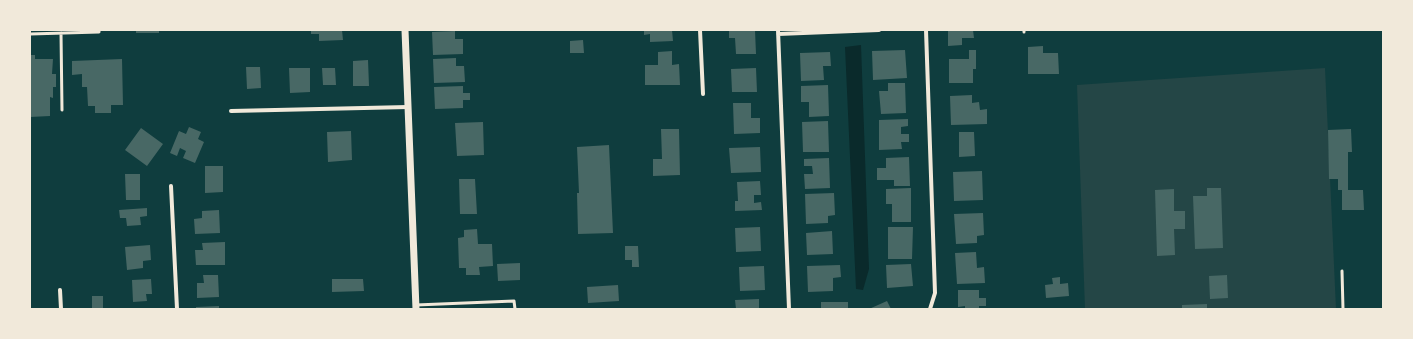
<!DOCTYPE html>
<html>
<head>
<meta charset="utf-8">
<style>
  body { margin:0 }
  #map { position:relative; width:1413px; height:339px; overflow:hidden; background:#0f3d3e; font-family:Quicksand,sans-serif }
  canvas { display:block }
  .frame { position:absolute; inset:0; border:31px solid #f1e9da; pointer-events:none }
</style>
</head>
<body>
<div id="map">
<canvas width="1413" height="339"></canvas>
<div class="frame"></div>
</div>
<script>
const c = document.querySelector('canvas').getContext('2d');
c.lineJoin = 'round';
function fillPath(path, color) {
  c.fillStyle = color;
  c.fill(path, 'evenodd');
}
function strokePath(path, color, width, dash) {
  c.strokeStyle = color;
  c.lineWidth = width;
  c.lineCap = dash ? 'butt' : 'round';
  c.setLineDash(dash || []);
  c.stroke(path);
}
const green = new Path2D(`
  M1325 68 1336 309H1085L1077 85Z`);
const water = new Path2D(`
  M861 45 869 269 863 290 856 289 845 47Z`);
const building = new Path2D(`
  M136 30H159V33H136Z
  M311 30H342L343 40 319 41V34H311Z
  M644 30H672L673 41 650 42V34L644 35Z
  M729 30H755L756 54H736L735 38H729Z
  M948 30H973L974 38H962V45L948 46Z
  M455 31V39H463V54L433 55 432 32Z
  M583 40 584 53H570V41Z
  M1043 46V53H1058L1059 74H1028V47Z
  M905 50 907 78 873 80 872 51Z
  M969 50H976V69H973V83H949V59H969Z
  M672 51V65L679 64 680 85H645V65H658V52Z
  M830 52 831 66H823L824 80 801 81 800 53Z
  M30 55H35V59H53L52 74H56V87H53V98L50 97V116L30 117Z
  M456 58V66H464L465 82 434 83 433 59Z
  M122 59 123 105H111V113H95V106H88L87 87H82V74L72 75V61Z
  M368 60 369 86H353V61Z
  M246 67H260L261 88 247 89Z
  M289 68H310V92L290 93Z
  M322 68H335L336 85H323Z
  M756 68 757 92H732L731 69Z
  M888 83H905L906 113 881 114 879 91H888Z
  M828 85 829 116 809 117V102H801V86Z
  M463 86V93H470V100H463V108L435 109 434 87Z
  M972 95V103L979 102 980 110 987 109V124L951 125 950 96Z
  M733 103H751V118H760V133L734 134Z
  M908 119V126L901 127V134H909V142H901L902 149 879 150V120Z
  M828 121 829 152H803L802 122Z
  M483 122 484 155 457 156 455 123Z
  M189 127 201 132 198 139 204 142 195 163 183 158 186 151 180 148 177 156 170 153 179 131 186 134Z
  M141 128 163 144 147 166 125 150Z
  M661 129H679L680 175 653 176V159H662Z
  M1351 129 1352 152H1348V190H1363L1364 210H1342V190H1338V179H1329L1328 130Z
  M351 131 352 160 328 162 327 132Z
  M959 132H974L975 156 959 157Z
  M609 145 613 233 578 234 577 193H579L577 147Z
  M760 147 761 172 731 173 729 148Z
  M909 157 910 186H894V180H877V168H886V158Z
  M829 158 830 188 805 189 804 174H813L812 166H804V159Z
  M205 166H223V192L205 193Z
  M982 171 983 200 954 201 953 172Z
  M125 174H140V200H126Z
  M459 179H475L477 214H460Z
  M760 181 761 195H754V203L761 202 762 210 735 211V201H738L737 182Z
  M911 188V222H892V204H886V189Z
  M1207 188H1221L1223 248 1195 249 1193 196H1207Z
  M1174 189V211H1185V229H1174L1175 255 1157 256 1155 190Z
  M834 193 835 215 828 216V223L806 224 805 194Z
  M147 208V216L140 217 141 225 127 226 126 218H120L119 210Z
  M219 210 220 233 195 234 194 219 202 218V211Z
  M983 213 984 235 977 236V243L956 244 954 214Z
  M760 227 761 251 736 252 735 228Z
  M888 227H913L912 259H888Z
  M477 229 478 244H492L493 266 479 267 480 275H466V268H459L458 238 464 237V230Z
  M832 231 833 254 807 255 806 233Z
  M225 242V265H196L195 250H203L202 243Z
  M150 245 151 260 143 261V268L127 270 125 247Z
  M625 246H638L639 267H632V260H625Z
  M976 252 977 268 984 267 985 283 957 284 955 253Z
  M520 263V280L498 281 497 264Z
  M911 264 913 286 887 288 886 265Z
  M840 265 841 277 833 278V291L808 292 807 266Z
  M764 266 765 290 740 291 739 267Z
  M203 275H218L219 297 197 298V283H204Z
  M1227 275 1228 298 1210 299 1209 276Z
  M1060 277V284L1068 283 1069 296 1046 298 1045 285 1053 284 1052 278Z
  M151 279 152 294H146L147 301 133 302 132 280Z
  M332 279H363L364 291 332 292Z
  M618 285 619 301 588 303 587 287Z
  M958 290H979V298H986V306H979V309H965V306L958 307Z
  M92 296H103V309H92Z
  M759 299V309H736L735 300Z
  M887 301 891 309H869Z
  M821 302H848V309H821Z
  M1207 304V309H1182V305Z
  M219 306V309H196V307Z`);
const service = new Path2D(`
  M1024 30V32
  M61 33 62 110
  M30 34 99 32V30
  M1342 271 1343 309
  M416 305 514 301 515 309`);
const minor = new Path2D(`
  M700 30 703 94
  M778 30 789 309
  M926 30 935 293 930 309
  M778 34 879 30
  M231 111 408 107
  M171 186 177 309
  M60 290 61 309`);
const tertiary = new Path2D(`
  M405 30 416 309`);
fillPath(green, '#244646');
fillPath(water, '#0a2a2b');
fillPath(building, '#486865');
strokePath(service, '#f1e9da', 3);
strokePath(minor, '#f1e9da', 4);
strokePath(tertiary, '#f1e9da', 7);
</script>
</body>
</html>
